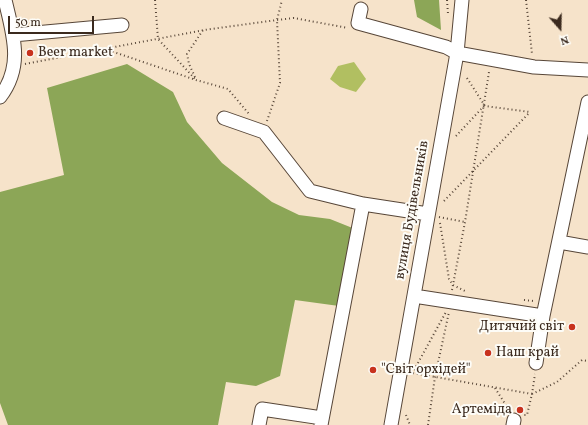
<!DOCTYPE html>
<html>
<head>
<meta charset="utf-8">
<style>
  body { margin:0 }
  #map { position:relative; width:588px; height:425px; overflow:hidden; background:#f6e3ca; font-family:Vollkorn,serif }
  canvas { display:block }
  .north { position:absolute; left:540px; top:8px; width:40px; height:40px; -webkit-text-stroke:3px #fdfcf7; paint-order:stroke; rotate:160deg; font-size:11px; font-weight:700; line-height:16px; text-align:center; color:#3b2a1e }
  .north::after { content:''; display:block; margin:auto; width:14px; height:18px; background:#3b2a1e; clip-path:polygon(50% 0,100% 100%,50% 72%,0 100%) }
  .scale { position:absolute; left:8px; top:16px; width:86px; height:18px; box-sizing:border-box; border:2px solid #3b2a1e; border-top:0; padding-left:5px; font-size:12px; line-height:14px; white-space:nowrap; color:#3b2a1e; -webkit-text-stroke:3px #fdfcf7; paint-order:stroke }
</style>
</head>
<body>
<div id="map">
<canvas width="588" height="425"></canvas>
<div class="north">N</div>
<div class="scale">50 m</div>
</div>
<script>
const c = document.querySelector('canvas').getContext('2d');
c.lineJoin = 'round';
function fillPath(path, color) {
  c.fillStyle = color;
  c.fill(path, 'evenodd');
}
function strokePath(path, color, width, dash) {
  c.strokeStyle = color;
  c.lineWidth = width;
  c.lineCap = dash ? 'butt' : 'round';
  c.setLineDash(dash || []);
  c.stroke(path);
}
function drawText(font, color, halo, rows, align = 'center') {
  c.font = font + ' Vollkorn,serif';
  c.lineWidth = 4;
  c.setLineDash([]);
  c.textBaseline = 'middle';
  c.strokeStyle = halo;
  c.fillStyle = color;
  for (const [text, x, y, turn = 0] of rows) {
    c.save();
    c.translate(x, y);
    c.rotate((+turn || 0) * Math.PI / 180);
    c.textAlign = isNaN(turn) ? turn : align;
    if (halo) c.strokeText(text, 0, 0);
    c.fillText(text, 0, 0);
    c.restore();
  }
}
const green = new Path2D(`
  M354 62 366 79 356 92 340 87 330 79 338 66Z`);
const forest = new Path2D(`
  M414 0H439L441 30 417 17Z
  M127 64 173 92 187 122 222 163 272 202 299 215 330 219 355 229 339 306 295 300 280 376 256 386 226 382 218 425H8L0 403V192L64 175 47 88Z`);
const path = new Path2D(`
  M155 0 158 39 196 80
  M447 0 448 14
  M526 0 532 54
  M105 49 196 80 228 89 249 114
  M25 64 204 30 277 20 294 18 348 28
  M195 77 189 64 187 54 203 30
  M467 78 485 106 530 112
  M267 121 280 83 277 20 282 0
  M456 136 484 106
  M444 201 530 112
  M439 217 465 222
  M440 223 449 279 453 285 465 291
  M452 290 465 222 489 72
  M524 300 534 301
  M414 370 446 312
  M413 373 532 394 527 415H524
  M495 388 509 410
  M532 394 557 382 582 360 588 361
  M532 394 535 374
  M406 415 410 425
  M428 425 435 377 449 312`);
const minor = new Path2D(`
  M361 9 358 23 446 47 457 53 534 67 588 70
  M13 35 122 25
  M0 97C24 66 13 34 5 0
  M224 118 264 132 310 191 363 204 428 214
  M559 242 588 247
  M414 296 543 316 588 102
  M536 363 543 316
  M259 425 262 409 322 418
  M321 425 363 204
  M391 425 457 53 462 0
  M513 425 514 420`);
const markers = [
  [30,53,4,"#c8321e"],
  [572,327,4,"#c8321e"],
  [488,353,4,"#c8321e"],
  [373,370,4,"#c8321e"],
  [520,410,4,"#c8321e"]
];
const poiNames = [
  ["Beer market",38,53],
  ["Дитячий світ",564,327,"right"],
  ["Наш край",496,353],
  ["\"Світ орхідей\"",381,370],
  ["Артеміда",512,410,"right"]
];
const streetNames = [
  ["вулиця Будівельників",413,210,-80]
];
fillPath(green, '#b1bf61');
fillPath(forest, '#8ca657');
strokePath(minor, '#574638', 15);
strokePath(path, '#574638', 2, [1, 3]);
strokePath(minor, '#fff', 13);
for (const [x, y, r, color] of markers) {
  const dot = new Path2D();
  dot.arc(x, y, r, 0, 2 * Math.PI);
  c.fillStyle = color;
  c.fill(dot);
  strokePath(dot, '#fdfcf7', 1.5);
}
drawText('14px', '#3b2a1e', '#fdfcf7', poiNames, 'left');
drawText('14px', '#3b2a1e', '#fdfcf7', streetNames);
</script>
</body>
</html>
